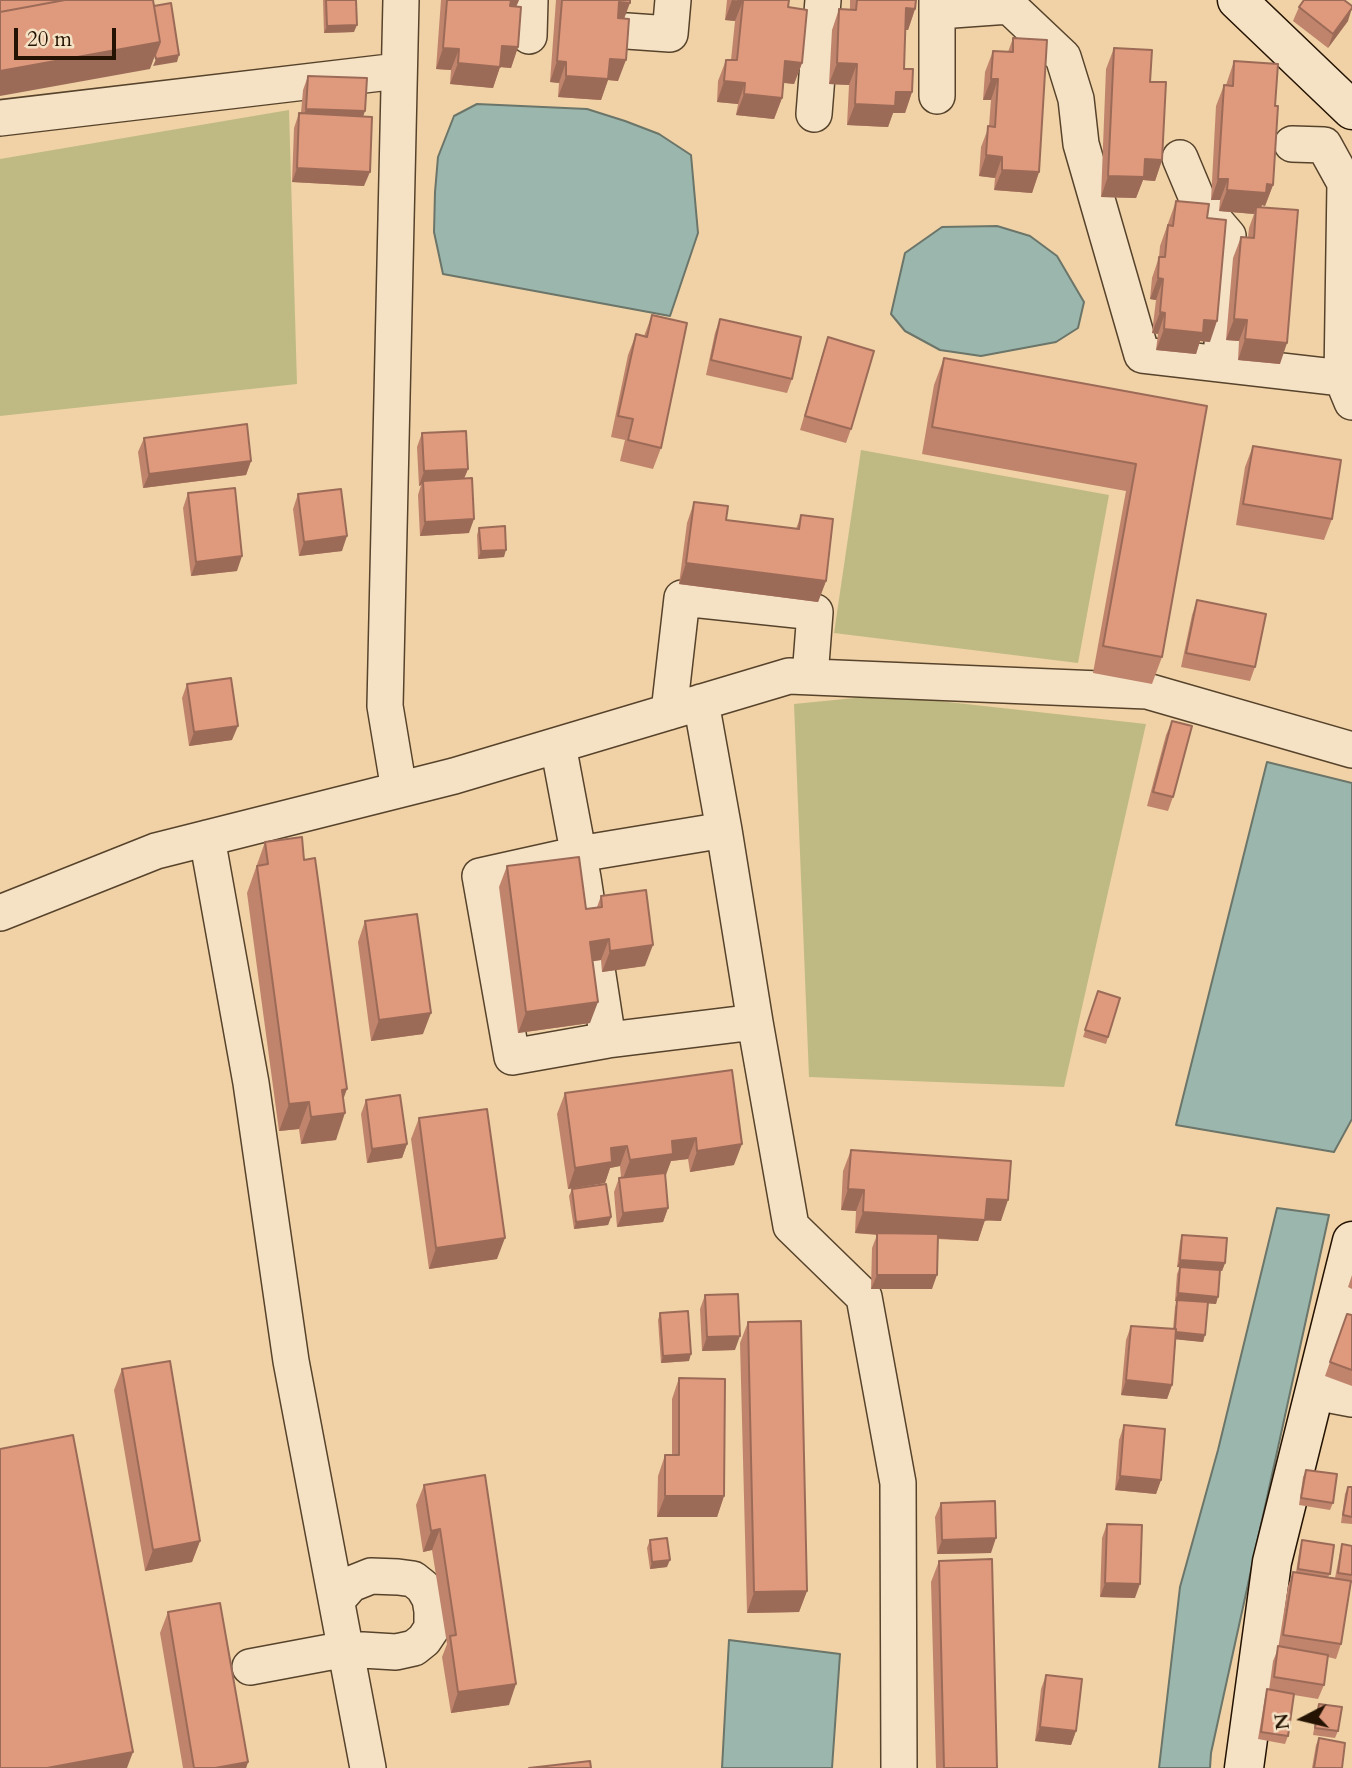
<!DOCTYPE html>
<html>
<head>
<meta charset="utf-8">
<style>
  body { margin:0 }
  #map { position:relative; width:1352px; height:1768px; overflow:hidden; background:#f0d2a6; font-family:Cardo,serif }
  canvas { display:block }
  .north { position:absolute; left:1268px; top:1684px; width:70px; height:70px; -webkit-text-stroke:5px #f5e2c5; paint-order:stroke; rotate:263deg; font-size:19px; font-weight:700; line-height:28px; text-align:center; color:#241302 }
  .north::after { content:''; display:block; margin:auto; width:24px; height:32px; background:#241302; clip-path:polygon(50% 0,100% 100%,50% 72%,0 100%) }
  .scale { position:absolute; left:14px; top:28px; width:102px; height:32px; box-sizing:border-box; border:4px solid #241302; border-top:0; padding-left:9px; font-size:21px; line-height:24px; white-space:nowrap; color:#241302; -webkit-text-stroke:5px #f5e2c5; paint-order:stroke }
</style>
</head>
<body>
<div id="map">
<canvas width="1352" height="1768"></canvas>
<div class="north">N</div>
<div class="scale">20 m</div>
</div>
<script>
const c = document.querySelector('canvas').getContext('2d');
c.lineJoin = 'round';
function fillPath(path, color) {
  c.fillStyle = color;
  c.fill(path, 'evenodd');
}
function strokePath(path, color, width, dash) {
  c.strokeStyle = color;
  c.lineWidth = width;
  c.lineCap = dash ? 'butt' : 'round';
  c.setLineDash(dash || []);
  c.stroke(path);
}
const green = new Path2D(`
  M289 110 297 384 0 416V159Z
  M861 450 1109 495 1078 663 834 633Z
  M885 695 1146 724 1064 1087 809 1077 794 704Z`);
const water = new Path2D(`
  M477 104 587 109 625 121 659 134 691 155 698 233 670 316 443 274 434 232 435 192 438 157 454 116Z
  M997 226 1030 236 1057 256 1084 302 1078 328 1056 342 981 356 940 350 905 331 891 314 905 253 942 227Z
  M1267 762 1352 783V1119L1334 1152 1176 1125Z
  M1277 1208 1329 1215 1211 1753 1210 1768H1159L1180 1587 1218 1450Z
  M729 1640 840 1654 832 1768H722Z`);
const street = new Path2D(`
  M945 0 953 10 1009 6 1063 57 1076 99 1081 144 1142 355 1342 378 1352 402
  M627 31 670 34 673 0
  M529 36 530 0
  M937 96V0
  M814 114 823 0
  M0 118 398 71
  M1292 144 1324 145 1345 183 1342 378
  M1180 158 1198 201 1228 236 1221 364
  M701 702 724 830
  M669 712 682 598 815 612 810 677
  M558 745 583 878 608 1040 512 1057 480 876 579 854 724 830 755 1022 608 1040
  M399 790 385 706 401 0
  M207 838 251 1083 291 1361 368 1768
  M0 913 156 851 454 776 789 676 1147 691 1352 750
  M755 1022 791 1226 864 1297 898 1483 899 1768
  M1315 1392 1352 1399
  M250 1667 346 1649 396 1652 414 1648 424 1640 432 1628V1611L430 1599 423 1587 413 1579 398 1577 371 1576 351 1584 337 1600`);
const secondary = new Path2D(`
  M1237 0 1352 110
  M1244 1768 1272 1562 1352 1241`);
const wall = new Path2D(`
  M323 0H356L354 32 324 33Z
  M441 0H519L516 6 518 47 511 68 500 67 493 88 450 84 451 70 436 69Z
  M556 0H630L624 19 618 81 608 80 601 100 558 97 559 83 550 82Z
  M727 0H789L788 7 802 63 794 84 784 83 782 98 774 119 736 115 738 104 717 102 718 81 726 60H731L735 21 725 20Z
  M850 0H916L915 9 908 30H905L904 69 912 92 905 113H893L888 127 847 125 849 85 829 84 832 30 839 9 850 10Z
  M1299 7 1348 21 1328 48 1293 21Z
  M1013 38 1039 172 1032 193 994 190 995 178 979 176 981 147 989 126 991 100H983L985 72 993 51 1008 52Z
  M1114 48 1150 82 1162 160 1155 181 1143 180 1136 198 1101 197 1106 69Z
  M1234 61 1275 106 1273 185 1265 206 1262 205 1261 207 1280 364 1238 360 1239 341 1226 340 1233 258 1241 237 1248 238 1249 228 1254 214 1219 211 1220 200H1211L1216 106 1224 85H1226Z
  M308 76 363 116 364 186 292 182 294 128 299 113H301L303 90Z
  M1176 201 1207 218 1210 342 1200 341 1196 354 1156 350 1158 334 1152 333 1156 300 1150 299 1152 278 1159 257 1160 246Z
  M652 315 661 448 653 469 620 461 625 440 611 437 628 355 636 334 644 336Z
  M720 319 792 379 787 393 706 375 715 333Z
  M828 337 851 429 846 443 800 430 823 352Z
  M944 358 1207 406 1162 657 1152 684 1093 673 1126 491 922 454 934 385Z
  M422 433 468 469 464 479 469 533 420 536 418 495 421 485 419 486 417 447Z
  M144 438 251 461 246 475 143 488 138 452Z
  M1253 446 1332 519 1324 540 1236 525 1245 467Z
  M188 493 237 571 191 576 183 508Z
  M298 494 342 551 299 556 293 509Z
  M694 502 726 520 796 529 801 515 826 581 818 602 679 584 687 523Z
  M479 528 504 557 478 559 477 535Z
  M1197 600 1255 667 1250 681 1181 667 1192 615Z
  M187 684 232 740 189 746 182 698Z
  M1172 721 1173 797 1168 811 1147 806 1166 735Z
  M265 842 343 1098 336 1140 301 1144 299 1129 279 1131 247 893Z
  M507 866 586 909 597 907 601 896 645 966 602 972 601 960 592 961 590 1023 518 1033 499 887Z
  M365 921 423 1034 371 1041 358 942Z
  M1098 991 1120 998 1106 1044 1083 1037Z
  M732 1070 734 1165 690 1172 688 1159 671 1161 665 1175 668 1208 663 1222 617 1227 614 1192 619 1178 621 1177 620 1166 610 1168 605 1183 568 1189 557 1114 565 1093Z
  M366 1100 407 1144 402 1158 367 1163 361 1114Z
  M419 1118 497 1259 429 1269 411 1139Z
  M851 1150 1001 1221 985 1220 978 1241 937 1239 932 1289H871L872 1248 877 1235 855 1233 856 1211 841 1210 843 1171Z
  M572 1189 611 1217 608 1225 574 1229 569 1196Z
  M1182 1235 1225 1263 1222 1271 1220 1270 1216 1304 1208 1303 1203 1342 1176 1339 1172 1385 1167 1399 1121 1395 1126 1340 1131 1326 1173 1329 1175 1307 1177 1301H1175L1177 1274 1180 1267H1177L1180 1242Z
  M1352 1275V1289L1348 1287Z
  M705 1295 735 1350 702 1351 700 1309Z
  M660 1313 689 1361 661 1363 658 1320Z
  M1347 1314 1352 1315V1386L1325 1376Z
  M748 1322 807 1591 799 1612 747 1613 740 1343Z
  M122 1369 200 1541 192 1562 145 1571 114 1390Z
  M679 1378 724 1496 717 1517H657L658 1476 665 1455H672V1399Z
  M1124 1425 1161 1480 1156 1494 1115 1490 1119 1440Z
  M1306 1470 1333 1503 1330 1510 1299 1505 1303 1477Z
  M424 1485 509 1705 451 1713 442 1657 447 1644 432 1550 423 1552 416 1505Z
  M1348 1487H1352V1524L1341 1523 1345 1494Z
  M941 1503 991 1553 937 1554 935 1517Z
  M1107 1524 1135 1598 1100 1597 1102 1538Z
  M650 1540 667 1567 650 1569 647 1548Z
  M1302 1540 1330 1574 1328 1577 1335 1578 1340 1552 1342 1544 1352 1546V1583H1351L1341 1644 1336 1659 1328 1657 1324 1685 1318 1699 1294 1695 1288 1736 1285 1744 1258 1739 1265 1697 1267 1689 1269 1690 1273 1661 1278 1649 1288 1586 1293 1572H1296L1300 1547Z
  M939 1561 997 1768H936L931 1582Z
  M168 1612 248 1762 246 1768H183L160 1633Z
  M1046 1675 1076 1731 1071 1745 1035 1741 1041 1689Z
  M1319 1704 1338 1731 1335 1738 1313 1735 1317 1711Z
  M1319 1738 1342 1768H1312L1316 1745Z`);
const shadedWall = new Path2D(`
  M508 0H519L514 12 504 11Z
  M732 0 743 1 735 21 725 20Z
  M619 2 630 3 622 24 612 23Z
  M906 8 915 9 908 30 899 29Z
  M1352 8 1348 21 1328 48 1333 34Z
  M357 25 354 32 324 33 327 26Z
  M160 42 150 69 0 96V71Z
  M502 46 518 47 511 68 500 67 493 88 450 84 458 63Z
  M443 48 459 49 451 70 436 69Z
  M179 55 177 62 153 66 156 59Z
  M610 59 626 60 618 81 608 80 601 100 558 97 566 76Z
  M557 61 566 62 559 83 550 82Z
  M785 61 802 63 794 84 778 82Z
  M837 63 857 64 849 85 829 84Z
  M991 79H998L991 100H983Z
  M724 81 745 83 738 104 717 102Z
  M896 92H912L905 113H893L888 127 847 125 855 104Z
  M744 94 782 98 774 119 736 115Z
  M306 109 365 111 360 126 301 123Z
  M986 155 1002 157 995 178 979 176Z
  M1145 159 1162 160 1155 181 1143 180 1136 198 1101 197 1108 176Z
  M297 168 370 172 364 186 292 182Z
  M1002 170 1039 172 1032 193 994 190Z
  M1218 179H1228L1220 200H1211Z
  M1267 184 1273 185 1265 206 1262 205 1258 214 1256 207 1254 214 1219 211 1227 190Z
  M1158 278 1163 279 1156 300 1150 299Z
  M1160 312 1165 313 1158 334 1152 333Z
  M1234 319 1247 320 1239 341 1226 340Z
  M1204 320 1217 321 1210 342 1200 341 1196 354 1156 350 1164 329Z
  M1245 339 1287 343 1280 364 1238 360Z
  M251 461 246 475 143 488 149 474Z
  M468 469 462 483 423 481 421 485 419 486 424 471Z
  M474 519 469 533 420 536 425 522Z
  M347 536 342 551 299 556 304 542Z
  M506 550 504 557 478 559 481 551Z
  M242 556 237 571 191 576 196 562Z
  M686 563 826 581 818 602 679 584Z
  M238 726 232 740 189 746 194 732Z
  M609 939 601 960 582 963 590 942Z
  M653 945 645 966 602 972 610 951Z
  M598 1002 590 1023 518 1033 526 1012Z
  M431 1013 423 1034 371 1041 379 1020Z
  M347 1089 338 1114 345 1113 336 1140 301 1144 311 1117 342 1090Z
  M309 1102 299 1129 279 1131 289 1104Z
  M696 1138 688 1159 671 1161 666 1175 622 1181 630 1160 672 1141Z
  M407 1144 402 1158 367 1163 372 1149Z
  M742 1144 734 1165 690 1172 697 1151Z
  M627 1146 620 1166 610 1168 605 1183 568 1189 575 1168 611 1148Z
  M848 1189 864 1190 856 1211 841 1210Z
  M987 1199 1008 1200 1001 1221 979 1220Z
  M668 1208 663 1222 617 1227 623 1213Z
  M863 1212 985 1220 978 1241 855 1233Z
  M611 1217 608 1225 574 1229 576 1222Z
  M505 1238 497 1259 429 1269 436 1248Z
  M1180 1260 1225 1263 1222 1271 1177 1267Z
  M877 1275H937L932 1289H871Z
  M1178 1293 1218 1297 1216 1304 1175 1301Z
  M1174 1332 1205 1335 1203 1342 1172 1339Z
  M740 1336 735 1350 702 1351 707 1337Z
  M691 1354 689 1361 661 1363 663 1356Z
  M1126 1380 1172 1385 1167 1399 1121 1395Z
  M1120 1476 1161 1480 1156 1494 1115 1490Z
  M665 1496H724L717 1517H657Z
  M440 1529 432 1550 423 1552 431 1531Z
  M996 1538 991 1553 937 1554 942 1540Z
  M200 1541 192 1562 145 1571 153 1550Z
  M670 1560 667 1567 650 1569 652 1562Z
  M1105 1583 1140 1584 1135 1598 1100 1597Z
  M807 1591 799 1612 747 1613 754 1592Z
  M516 1684 509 1705 451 1713 458 1692Z
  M1040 1727 1076 1731 1071 1745 1035 1741Z
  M133 1752 127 1768H47Z
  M248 1762 246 1768H215Z`);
const building = new Path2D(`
  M0 0H65L0 12Z
  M65 0H153L160 42 0 71V12Z
  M326 0H356L357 25 327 26Z
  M447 0H511L510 6 521 7 518 47 502 46 500 67 458 63 459 49 443 48Z
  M562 0H630V3L619 2 618 18 629 19 626 60 610 59 608 79 566 76V62L557 61Z
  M738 0H789L788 7 807 10 802 63 785 61 782 98 744 94 745 83 724 81 726 60H737L743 1Z
  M857 0H916L915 9 906 8 904 69H913L912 92H896L895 106 855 104 857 64 837 63 839 9 856 10Z
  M1304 0H1344L1352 6V8L1333 34 1299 7Z
  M171 3 179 55 156 59 155 55 160 42 154 6Z
  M1013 38 1047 40 1039 172 1002 170V157L986 155 988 126 995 127 998 79H991L993 51 1013 52Z
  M1114 48 1152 50 1150 82H1166L1162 160 1145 159 1144 177 1108 176Z
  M1234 61 1278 64 1275 106H1278L1273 185 1267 184 1266 193 1227 190 1228 179H1218L1224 85 1233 86Z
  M308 76 367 78 365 111 306 109Z
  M299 113 372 117 370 172 297 168Z
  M1176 201 1209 204 1207 218 1226 220 1217 321 1204 320 1203 333 1164 329 1165 313 1160 312 1163 279 1158 278 1159 257H1165L1168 225 1173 226Z
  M1256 207 1298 210 1287 343 1245 339 1247 320 1234 319 1241 237 1254 238Z
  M652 315 687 323 661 448 628 440 633 419 618 416 636 334 647 337Z
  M720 319 801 337 792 379 711 360Z
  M828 337 874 351 851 429 805 416Z
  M944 358 1207 406 1162 657 1103 646 1136 464 932 427Z
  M247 424 251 461 149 474 144 438Z
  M466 431 468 469 424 471 422 433Z
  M1253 446 1341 460 1332 519 1243 504Z
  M472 478 474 519 425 522 423 481Z
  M235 488 242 556 196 562 188 493Z
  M341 489 347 536 304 542 298 494Z
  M694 502 728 506 726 520 799 529 801 515 833 519 826 581 686 563Z
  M505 526 506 550 481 551 479 528Z
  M1197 600 1266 614 1255 667 1186 653Z
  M231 678 238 726 194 732 187 684Z
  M1172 721 1192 726 1173 797 1153 792Z
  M302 837 304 860 315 858 347 1089 342 1090 345 1113 311 1117 309 1102 289 1104 257 866 268 864 265 842Z
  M579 857 586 909 602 907 601 896 646 890 653 945 610 951 609 939 590 942 598 1002 526 1012 507 866Z
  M417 914 431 1013 379 1020 365 921Z
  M1098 991 1120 998 1108 1037 1085 1030Z
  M732 1070 742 1144 697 1151 696 1138 672 1141 673 1154 630 1160 627 1146 611 1148 612 1162 575 1168 565 1093Z
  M400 1095 407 1144 372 1149 366 1100Z
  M487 1109 505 1238 436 1248 419 1118Z
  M851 1150 1011 1161 1008 1200 987 1199 985 1220 863 1212 864 1190 848 1189Z
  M665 1173 668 1208 623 1213 619 1178Z
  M606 1184 611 1217 576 1222 572 1189Z
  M877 1233 938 1234 937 1275H877Z
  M1182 1235 1227 1238 1225 1263 1180 1260Z
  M1180 1267 1220 1270 1218 1297 1178 1293Z
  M738 1294 740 1336 707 1337 705 1295Z
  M1177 1300 1208 1302 1205 1335 1176 1332V1329H1175Z
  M688 1311 691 1354 663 1356 660 1313Z
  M1347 1314 1352 1315V1370L1330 1362Z
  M801 1321 807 1591 754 1592 748 1322Z
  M1131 1326 1176 1329 1172 1385 1126 1380Z
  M170 1361 200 1541 153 1550 122 1369Z
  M679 1378 725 1379 724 1496H665V1455H679Z
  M1124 1425 1165 1429 1161 1480 1120 1476Z
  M73 1435 133 1752 47 1768H0V1449Z
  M1306 1470 1337 1474 1333 1503 1301 1498Z
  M485 1475 516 1684 458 1692 450 1636 456 1635 440 1529 431 1531 424 1485Z
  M1348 1487H1352V1517L1343 1515Z
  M995 1501 996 1538 942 1540 941 1503Z
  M1107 1524 1142 1525 1140 1584 1105 1583Z
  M667 1538 670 1560 652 1562 650 1540Z
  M1302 1540 1334 1545 1330 1574 1298 1569Z
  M1342 1544 1352 1546V1575L1338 1573Z
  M992 1559 997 1768H944L939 1561Z
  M1293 1572 1351 1581 1341 1644 1283 1635Z
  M220 1603 248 1762 215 1768H194L168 1612Z
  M1278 1646 1328 1655 1324 1685 1274 1677Z
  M1046 1675 1082 1679 1076 1731 1040 1727Z
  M1267 1689 1294 1694 1288 1736 1261 1732Z
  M1319 1704 1342 1707 1338 1731 1315 1728Z
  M1319 1738 1345 1743 1342 1768H1314Z
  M590 1761 591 1768H529Z`);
fillPath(green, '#bfba83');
fillPath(water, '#9bb6ad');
strokePath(water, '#6b7569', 2);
strokePath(street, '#57432b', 38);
strokePath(secondary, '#241302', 41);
strokePath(street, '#f5e2c5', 35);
strokePath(secondary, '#f5e2c5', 38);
fillPath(wall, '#c0846c');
fillPath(shadedWall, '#9c6b58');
fillPath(building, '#df997d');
strokePath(building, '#9c6b58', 2);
</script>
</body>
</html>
